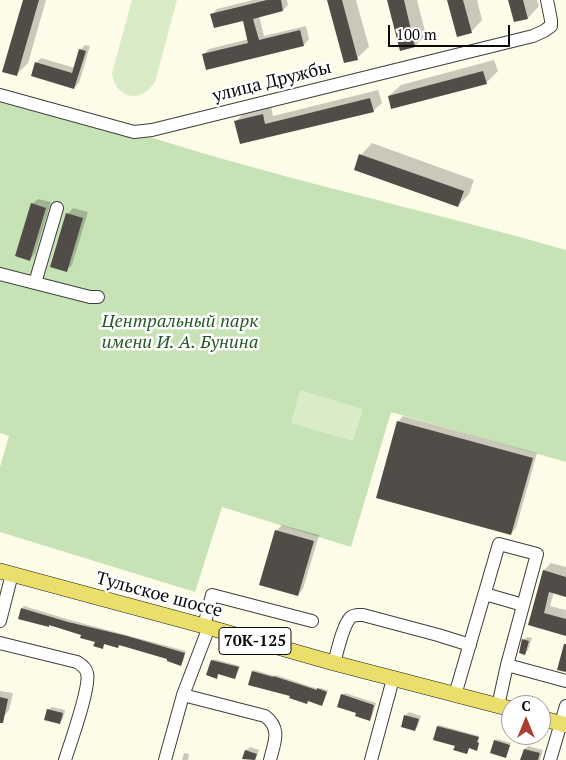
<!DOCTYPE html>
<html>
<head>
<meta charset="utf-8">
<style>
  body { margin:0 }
  #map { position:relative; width:566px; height:760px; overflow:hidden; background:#fdfce8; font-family:"PT Serif",serif }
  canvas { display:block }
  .north { position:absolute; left:501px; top:695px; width:50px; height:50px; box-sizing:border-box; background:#fff; border:1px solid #9d9d9d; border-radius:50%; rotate:0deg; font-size:14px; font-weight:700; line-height:20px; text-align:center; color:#0a0a0a }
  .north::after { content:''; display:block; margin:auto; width:18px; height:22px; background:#aa3e31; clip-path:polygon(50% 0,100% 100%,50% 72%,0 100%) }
  .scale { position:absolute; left:388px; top:25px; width:122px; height:22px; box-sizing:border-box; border:2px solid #0a0a0a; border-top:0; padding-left:6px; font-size:15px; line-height:18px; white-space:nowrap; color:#0a0a0a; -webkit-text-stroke:4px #fff; paint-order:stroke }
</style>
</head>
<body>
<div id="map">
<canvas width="566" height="760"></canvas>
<div class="north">С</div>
<div class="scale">100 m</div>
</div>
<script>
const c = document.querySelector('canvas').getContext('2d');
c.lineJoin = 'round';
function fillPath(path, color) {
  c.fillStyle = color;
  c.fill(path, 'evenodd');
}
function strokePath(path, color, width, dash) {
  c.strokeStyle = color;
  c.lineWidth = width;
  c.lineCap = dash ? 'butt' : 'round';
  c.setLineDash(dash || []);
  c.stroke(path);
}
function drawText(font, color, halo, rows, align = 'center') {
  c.font = font + ' "PT Serif",serif';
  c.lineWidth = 5;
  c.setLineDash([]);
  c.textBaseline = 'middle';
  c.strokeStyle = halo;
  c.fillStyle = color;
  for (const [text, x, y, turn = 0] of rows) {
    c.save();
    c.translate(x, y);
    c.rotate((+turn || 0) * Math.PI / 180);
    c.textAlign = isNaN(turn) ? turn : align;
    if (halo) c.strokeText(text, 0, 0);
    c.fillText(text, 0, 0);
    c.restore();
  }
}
const green = new Path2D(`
  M0 98C85 115 168 144 252 167 356 196 462 220 566 250V462L391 412 351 547 222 507 195 592 0 532V467L9 436 0 433Z`);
const pitch = new Path2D(`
  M132 0H177L155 82C141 104 115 99 112 73Z
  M300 390 363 409 353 441 291 423Z`);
const shadow = new Path2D(`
  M25 0H46L28 63 16 75Z
  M253 0H287L288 5 283 10 259 16 264 36 306 26 309 39 304 45 204 54 209 49 249 39 244 20 212 14 217 9Z
  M329 0H356L369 47 357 58Z
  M388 0H417L426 35 415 46 401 49Z
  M448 0H477L482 20 471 32Z
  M509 0H537L539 6 528 18Z
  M85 45 90 46 79 83 74 88 36 63 41 58 75 68 80 50Z
  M494 60 498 71 486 83 389 96 401 85Z
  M378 90 382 103 373 111 241 142 236 121 244 113 271 106 273 116Z
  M372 143 474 180 469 194 458 206 361 155Z
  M38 199 51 202 35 254 30 259 32 204Z
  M73 208 88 212 72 265 67 270 68 214Z
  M403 416 537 453 516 528 511 534 398 422Z
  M282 525 319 535 303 589 298 595 261 584 277 530Z
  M551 563 566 567V595L554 592 550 606 566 610V635L529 624 544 570Z
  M24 606 70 620 186 651 183 662 181 664 169 658 121 644 118 647 105 643 102 648 96 641 83 634 50 624 48 626 22 608Z
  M527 637 532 638 528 650 525 654 523 640Z
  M214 659 240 666 236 676 235 678 219 672 216 677 212 661Z
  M254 670 275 676 276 675 318 689 320 688 328 690 323 703 322 704 309 700 307 703 291 695 253 672Z
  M0 691 13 693 9 710 4 716 0 715Z
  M345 693 376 703 372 717 369 719 358 712 342 695Z
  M52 707 65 710 63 719 60 722 48 710Z
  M409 712 421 716 418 726 415 730 406 715Z
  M439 725 479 736 478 748 476 749 469 747 467 753 456 745 438 726Z
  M497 739 511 743 506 756 496 741Z
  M528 746 543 750 540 760H522L525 749Z
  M250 747 259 750 255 760 244 758 246 750Z
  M184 753 189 754 188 760H182Z`);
const building = new Path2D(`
  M23 0H39L17 76 2 72Z
  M267 0H281L283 11 253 19 259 40 300 30 304 46 206 70 202 54 248 43 243 21 214 28 210 14Z
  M327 0H342L358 60 344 63Z
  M387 0H404L415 47 400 51Z
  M447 0H463L472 33 457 37Z
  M508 0H523L528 19 514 22Z
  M79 49 86 51 74 89 31 76 35 62 72 73Z
  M483 71 487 84 391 109 388 96Z
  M370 98 374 112 240 144 234 121 263 114 265 124Z
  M359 154 464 191 458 207 354 170Z
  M31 203 46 208 30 261 15 256Z
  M66 213 83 218 67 272 50 267Z
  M397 421 533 458 511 535 376 498Z
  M275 530 314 541 298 596 259 585Z
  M543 570 566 577V597L549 592 544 613 566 619V636L528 625Z
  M21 608 68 622 127 636 185 653 181 666 167 661V659L119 645 118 648 104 644 103 649 93 646 95 642 80 638 81 635 49 625V627L18 619Z
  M522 639 529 641 525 655 519 653Z
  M564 644H566V672L557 670Z
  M211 660 239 667 235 679 218 674 217 679 206 675Z
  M252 671 273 677V676L317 690V688L327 692 322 706 308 701 307 704 289 698 290 696 248 685Z
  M341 694 374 705 370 721 355 716 356 713 337 707Z
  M0 697 8 699 3 723H0Z
  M47 709 63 713 60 724 44 720Z
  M404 715 419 719 415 731 401 727Z
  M437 726 479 737 477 742 479 743 477 751 469 748 467 754 453 750 455 746 433 740Z
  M494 740 510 745 506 758 490 753Z
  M524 749 540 753 538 760H520Z
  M245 750 257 754 255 760 242 759Z`);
const minor = new Path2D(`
  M0 95 134 132 152 130 533 36 544 31 551 26V20L547 0
  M0 274 90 297H98
  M35 283 57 208
  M485 594 523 605
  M0 621 12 574
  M204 626 212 595 312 621
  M0 643 77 662C82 665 86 668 87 673 91 686 70 744 65 760
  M334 663C337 653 343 624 351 617 355 614 359 615 363 615L438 635 470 645
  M507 665 566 681
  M183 695 265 716C282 729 274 743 270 760
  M455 695 499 544 537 554 507 665 498 706
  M165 760 183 695 209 627
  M371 760 393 679
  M550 760 566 706`);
const major = new Path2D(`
  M0 571 204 626 334 663 511 709
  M541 718 566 725`);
const shields = [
  [255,641,72]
];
const shieldNames = [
  ["70К-125",255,641]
];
const streetNames = [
  ["улица Дружбы",272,82,-14],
  ["Тульское шоссе",159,595,15]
];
const parkNames = [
  ["Центральный парк",180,322],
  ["имени И. А. Бунина",180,343]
];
fillPath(green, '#c7e3b6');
fillPath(pitch, '#d9ebc7');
fillPath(shadow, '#0003');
fillPath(building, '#514c47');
strokePath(minor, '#3d3d3d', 14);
strokePath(major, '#1b1b1b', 16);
strokePath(minor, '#fff', 12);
strokePath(major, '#eadf6b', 15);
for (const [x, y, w] of shields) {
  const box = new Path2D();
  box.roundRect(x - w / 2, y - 13.5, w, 27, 4);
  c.fillStyle = '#fff';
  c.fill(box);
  strokePath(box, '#0a0a0a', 1);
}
drawText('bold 16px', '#0a0a0a', null, shieldNames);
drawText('18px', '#0a0a0a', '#fff', streetNames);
drawText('italic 18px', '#255922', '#fff', parkNames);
</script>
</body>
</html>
